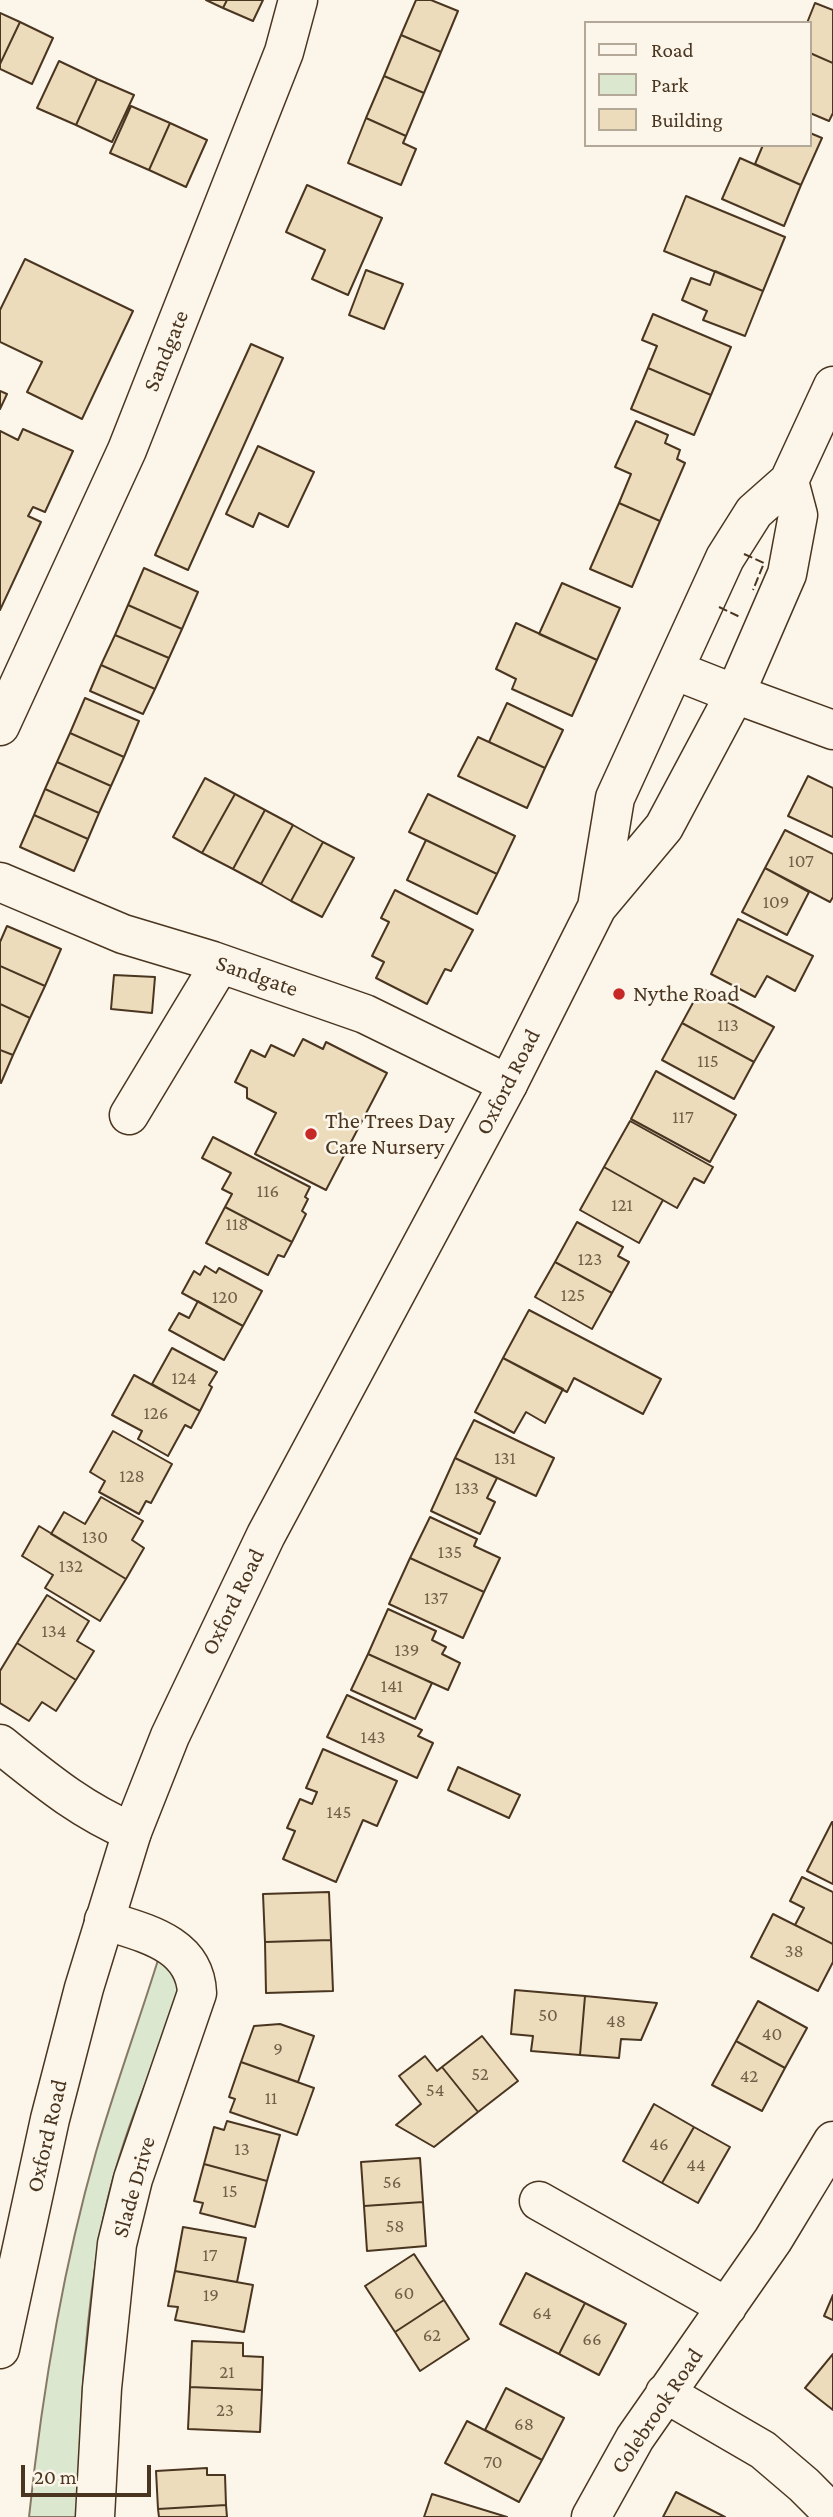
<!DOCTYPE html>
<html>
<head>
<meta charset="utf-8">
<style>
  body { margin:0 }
  #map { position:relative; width:833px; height:2517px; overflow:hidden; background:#fbf6e9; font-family:"Crimson Pro",serif }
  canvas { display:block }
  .legend { position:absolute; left:584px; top:21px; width:228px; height:126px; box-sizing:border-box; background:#fbf6e9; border:2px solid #b4a999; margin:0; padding:9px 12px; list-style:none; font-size:21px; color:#4a3520 }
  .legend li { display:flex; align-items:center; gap:14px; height:35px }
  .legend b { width:35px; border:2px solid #b4a999 }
  .scale { position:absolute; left:21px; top:2465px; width:130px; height:32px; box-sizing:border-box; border:4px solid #4a3520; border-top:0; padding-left:9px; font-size:21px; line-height:24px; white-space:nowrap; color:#4a3520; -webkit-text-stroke:5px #fbf6e9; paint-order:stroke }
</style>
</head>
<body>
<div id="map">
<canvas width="833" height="2517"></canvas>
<ul class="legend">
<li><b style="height:9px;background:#fbf6e9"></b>Road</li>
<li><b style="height:19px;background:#dce7d0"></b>Park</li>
<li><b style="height:19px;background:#ecdcbc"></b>Building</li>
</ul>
<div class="scale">20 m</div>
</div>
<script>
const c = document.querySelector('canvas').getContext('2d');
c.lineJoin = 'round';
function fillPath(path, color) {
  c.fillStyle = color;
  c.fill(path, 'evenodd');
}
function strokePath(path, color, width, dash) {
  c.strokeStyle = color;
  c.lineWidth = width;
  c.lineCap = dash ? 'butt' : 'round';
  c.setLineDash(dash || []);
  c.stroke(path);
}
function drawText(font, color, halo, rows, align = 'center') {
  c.font = font + ' "Crimson Pro",serif';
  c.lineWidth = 5;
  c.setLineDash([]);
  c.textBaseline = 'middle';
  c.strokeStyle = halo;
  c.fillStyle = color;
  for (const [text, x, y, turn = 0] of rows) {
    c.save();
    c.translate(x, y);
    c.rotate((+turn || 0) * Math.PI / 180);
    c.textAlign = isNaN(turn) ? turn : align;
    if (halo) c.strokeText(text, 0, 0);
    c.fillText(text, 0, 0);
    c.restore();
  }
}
const green = new Path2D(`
  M158 1960 172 1969 182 1999C150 2070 117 2147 102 2225 84 2321 79 2419 79 2517H29C42 2394 62 2271 96 2152 115 2087 138 2024 158 1960Z`);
const building = new Path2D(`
  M206 0H227L223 8Z
  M227 0H263L253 21 223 8Z
  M416 0H431L458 11 441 52 401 35Z
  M815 3 833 10V63L810 53V23H807Z
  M0 13 20 22 0 64Z
  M20 22 53 38 32 84 0 69V64Z
  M401 35 441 52 424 93 384 76Z
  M810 53 833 63V113L829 121 810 113Z
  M59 61 97 79 76 125 37 108Z
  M384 76 424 93 406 136 366 118Z
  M97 79 134 95 112 142 76 125Z
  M131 106 170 123 149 170 110 153Z
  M366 118 406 136 403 143 416 149 401 185 348 163Z
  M170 123 207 140 186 187 149 170Z
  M810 133 822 138 801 185 755 164 763 145H810Z
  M740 158 801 185 784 226 722 199Z
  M307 185 382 218 348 295 312 279 325 250 286 232Z
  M686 196 785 237 763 291 664 251Z
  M25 259 133 311 82 419 27 392 42 362 0 342V310Z
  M366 270 403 284 384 329 349 315Z
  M715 271 763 291 745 336 703 320 707 311 682 300 691 278 710 285Z
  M653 314 731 347 711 395 648 368 657 346 642 340Z
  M251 344 283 358 188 570 155 555Z
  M648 368 711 395 694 435 631 409Z
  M0 391 7 394 0 409Z
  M636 421 668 435 665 443 680 450 677 459 685 463 660 521 619 503 631 474 615 467Z
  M23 429 73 451 45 512 33 507 28 516 41 522 0 610V431L18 440Z
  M258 446 314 472 288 527 259 513 253 527 226 514Z
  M619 503 660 521 632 587 590 569Z
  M144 568 198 592 182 629 128 605Z
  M562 583 620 608 597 660 539 634Z
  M128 605 182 629 169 658 115 635Z
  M516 623 597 660 572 716 512 689 516 679 496 669Z
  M115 635 169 658 155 689 101 665Z
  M101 665 155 689 143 714 90 691Z
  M85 698 139 721 124 757 70 733Z
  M507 703 563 730 545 768 489 742Z
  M70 733 124 757 111 786 57 762Z
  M478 737 545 768 527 808 458 776Z
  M57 762 111 786 99 813 45 789Z
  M808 776 833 788V837L788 816Z
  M205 778 235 794 202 853 173 837Z
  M45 789 99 813 88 839 34 815Z
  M235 794 265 810 233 869 202 853Z
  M428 794 515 836 497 874 409 832Z
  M265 810 293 825 261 884 233 869Z
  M34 815 88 839 74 871 20 847Z
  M293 825 323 842 291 901 261 884Z
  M785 830 833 854V897L830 902 765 868Z
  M426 840 497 874 477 914 407 880Z
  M323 842 354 858 322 917 291 901Z
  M765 868 809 892 787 935 742 912Z
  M395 890 473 930 451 971 445 969 427 1004 376 978 384 962 372 956 389 922 381 918Z
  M738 919 813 956 795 991 767 976 755 997 711 974Z
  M7 926 61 949 45 986 0 966V942Z
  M0 966 45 986 30 1018 0 1004Z
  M114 975 155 977 152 1013 111 1009Z
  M701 988 774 1027 754 1062 682 1023Z
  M0 1004 30 1018 13 1055 0 1050Z
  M682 1023 754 1062 734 1099 662 1060Z
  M303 1039 323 1049 326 1042 387 1073 326 1190 255 1154 276 1113 247 1098V1088L235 1082 251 1050 265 1057 271 1045 294 1056Z
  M0 1050 13 1055 1 1083 0 1082Z
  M656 1071 736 1115 710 1162 631 1119Z
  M630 1121 713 1167 704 1183 694 1178 677 1208 604 1167Z
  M213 1137 310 1187 305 1197 308 1199 302 1211 306 1214 292 1242 225 1207 232 1194 222 1189 231 1173 202 1158Z
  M604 1167 663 1200 639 1243 580 1210Z
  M225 1207 292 1242 284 1257 278 1255 268 1275 206 1243Z
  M577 1222 623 1247 618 1256 629 1262 612 1293 555 1262Z
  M555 1262 612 1293 592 1329 535 1297Z
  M205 1266 216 1273 219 1268 262 1291 243 1326 182 1293 194 1271 200 1275Z
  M198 1301 243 1326 224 1360 169 1330 179 1313 189 1318Z
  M529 1310 661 1379 643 1414 574 1378 567 1392 503 1358Z
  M172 1348 217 1372 209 1385 212 1387 200 1411 152 1384Z
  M503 1358 563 1389 545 1423 526 1412 514 1433 475 1412Z
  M134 1375 200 1411 191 1428 185 1425 168 1456 138 1439 142 1431 112 1415Z
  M474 1420 554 1458 536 1496 455 1458Z
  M113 1431 172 1464 151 1503 146 1501 139 1514 99 1492 105 1481 90 1472Z
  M455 1458 497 1478 487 1498 495 1502 480 1534 431 1511Z
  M101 1497 143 1521 132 1540 144 1548 126 1579 51 1534 64 1512 85 1524Z
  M430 1517 477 1539 474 1546 500 1558 484 1592 410 1558Z
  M39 1526 126 1579 100 1621 45 1588 53 1575 22 1556Z
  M410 1558 484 1592 463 1638 389 1604Z
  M47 1595 89 1621 77 1641 94 1651 76 1680 17 1643Z
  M388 1609 436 1631 432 1640 446 1647 442 1654 460 1663 448 1690 368 1654Z
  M17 1643 76 1680 56 1711 42 1702 29 1721 0 1703V1671Z
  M368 1654 432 1683 415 1719 351 1690Z
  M347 1695 422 1730 418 1736 433 1743 417 1778 327 1737Z
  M323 1749 397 1781 377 1826 363 1820 336 1882 283 1859 295 1831 287 1828 300 1799 312 1804 317 1792 306 1788Z
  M458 1767 520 1795 509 1818 448 1790Z
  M832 1822H833V1884L807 1871Z
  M802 1877 833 1892V1944L795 1925 804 1908 790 1901Z
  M329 1892 331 1940 265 1942 263 1894Z
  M773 1914 833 1944V1962L818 1991 751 1957Z
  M331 1940 333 1991 266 1993 265 1942Z
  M515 1990 585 1996 580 2055 531 2051 533 2036 511 2034Z
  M585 1996 657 2003 641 2040 621 2039 619 2058 580 2055Z
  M758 2001 807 2028 785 2068 736 2041Z
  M280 2024 314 2036 298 2082 241 2062 254 2026Z
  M482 2036 518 2081 478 2112 442 2067Z
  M736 2041 785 2068 762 2111 712 2085Z
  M425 2056 437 2071 442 2067 478 2112 434 2147 396 2125 421 2104 399 2076Z
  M241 2062 314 2088 297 2135 230 2112 235 2099 229 2097Z
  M654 2104 694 2127 662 2183 623 2161Z
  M227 2121 280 2135 267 2181 204 2164 214 2127 224 2130Z
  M694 2127 730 2147 698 2203 662 2183Z
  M420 2158 423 2202 364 2206 361 2162Z
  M204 2164 267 2181 255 2227 200 2213 203 2203 194 2201Z
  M423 2202 426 2246 367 2251 364 2206Z
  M183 2227 246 2238 237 2282 175 2271Z
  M414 2254 444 2300 395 2332 365 2286Z
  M175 2271 253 2285 244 2332 175 2320 178 2307 168 2306Z
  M526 2273 585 2303 559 2354 500 2324Z
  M833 2295V2320L824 2316Z
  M444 2300 469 2339 420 2371 395 2332Z
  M585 2303 626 2324 599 2375 559 2354Z
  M192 2341 243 2343V2356L263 2357 262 2390 190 2387Z
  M833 2354V2410L805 2388Z
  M190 2387 262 2390 260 2432 188 2429Z
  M506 2388 564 2418 542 2460 485 2430Z
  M467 2421 542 2460 519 2502 445 2463Z
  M207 2468V2475H225L226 2505 158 2509 156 2471Z
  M676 2492 725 2517H663Z
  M432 2494 507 2517H424Z
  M226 2505 227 2517H159L158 2509Z`);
const minor = new Path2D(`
  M735 694 833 730
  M0 726 127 450 284 52 298 0
  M0 882 123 934 213 961 365 1014 508 1084
  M129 1115 220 964
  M0 1744C45 1780 79 1809 132 1832
  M539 2201 727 2307
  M665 2393 763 2450 804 2485 833 2514
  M95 2517 102 2388 117 2244 133 2179 197 1993C195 1943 144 1933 104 1920
  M591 2517 635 2438 773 2240 833 2141`);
const major = new Path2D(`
  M674 670 735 694
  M597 907 615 798 725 558 754 512 789 481 833 386
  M0 2349 50 2119 84 1988 132 1832 170 1736 266 1535 508 1084 597 907 664 827 735 694 787 574 798 515 789 481`);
const fence = new Path2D(`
  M744 554 764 563 753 590
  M719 607 740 617`);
const markers = [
  [619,994,7,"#c62828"],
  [311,1134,7,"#c62828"]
];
const numberNames = [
  ["107",801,861],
  ["109",776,902],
  ["113",728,1025],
  ["115",708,1061],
  ["117",683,1117],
  ["116",268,1191],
  ["121",622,1205],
  ["118",237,1224],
  ["123",590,1259],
  ["125",573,1295],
  ["120",225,1297],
  ["124",184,1378],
  ["126",156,1413],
  ["131",505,1458],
  ["128",132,1476],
  ["133",467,1488],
  ["130",95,1537],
  ["135",450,1552],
  ["132",71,1566],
  ["137",436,1598],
  ["134",54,1631],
  ["139",407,1650],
  ["141",392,1686],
  ["143",373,1737],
  ["145",339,1812],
  ["38",794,1951],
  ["50",548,2015],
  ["48",616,2021],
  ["40",772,2034],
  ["9",278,2049],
  ["52",480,2074],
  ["42",749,2076],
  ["54",435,2090],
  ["11",271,2098],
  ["46",659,2144],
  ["13",242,2149],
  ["44",696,2165],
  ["56",392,2182],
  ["15",230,2191],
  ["58",395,2226],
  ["17",210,2255],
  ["60",404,2293],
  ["19",211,2295],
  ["64",542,2313],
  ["62",432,2335],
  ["66",592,2339],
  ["21",227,2372],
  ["23",225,2410],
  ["68",524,2424],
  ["70",493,2462]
];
const streetNames = [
  ["Sandgate",166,351,-68],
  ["Sandgate",257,976,19],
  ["Oxford Road",508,1082,-63],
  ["Oxford Road",233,1602,-64],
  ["Oxford Road",47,2136,-77],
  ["Slade Drive",134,2187,-74],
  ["Colebrook Road",657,2411,-56]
];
const poiNames = [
  ["Nythe Road",633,994],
  ["The Trees Day",325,1121],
  ["Care Nursery",325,1147]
];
fillPath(green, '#dce7d0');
strokePath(green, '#887966', 2);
fillPath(building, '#ecdcbc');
strokePath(building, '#4a3520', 2);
strokePath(minor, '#4a3520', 41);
strokePath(major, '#4a3520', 41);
strokePath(minor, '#fbf6e9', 38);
strokePath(major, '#fbf6e9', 38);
strokePath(fence, '#4a3520', 2, [9, 3.5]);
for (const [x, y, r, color] of markers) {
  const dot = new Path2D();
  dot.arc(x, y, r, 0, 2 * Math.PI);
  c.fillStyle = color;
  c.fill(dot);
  strokePath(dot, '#fbf6e9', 2.5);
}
drawText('19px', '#725f47', null, numberNames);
drawText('23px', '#4a3520', '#fbf6e9', streetNames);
drawText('23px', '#4a3520', '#fbf6e9', poiNames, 'left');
</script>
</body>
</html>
